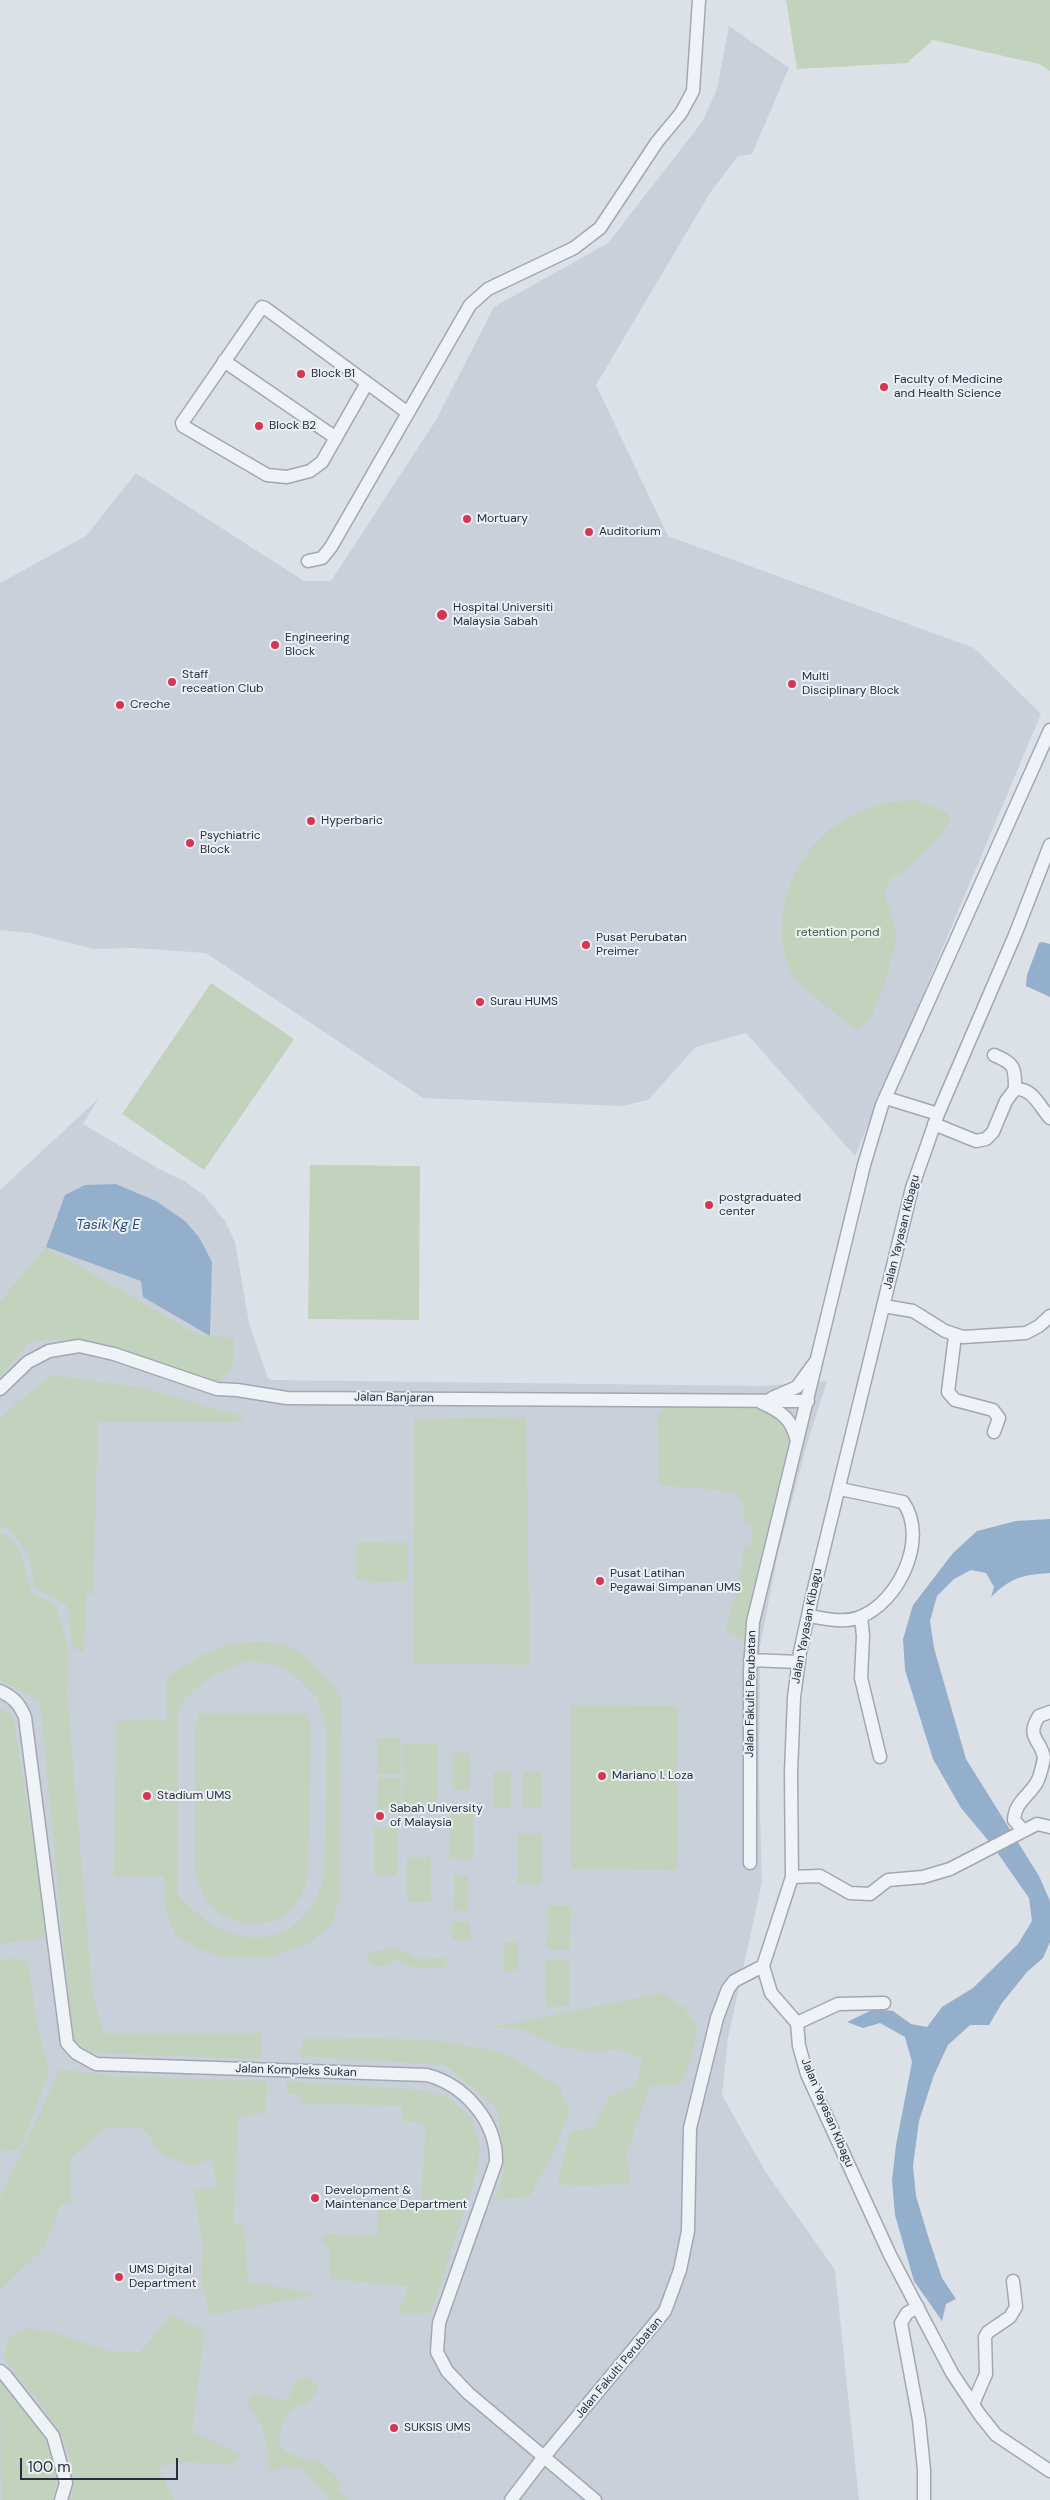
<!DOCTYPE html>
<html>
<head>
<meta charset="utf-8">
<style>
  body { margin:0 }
  #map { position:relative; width:1050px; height:2500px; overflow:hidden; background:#dce1e8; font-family:"DM Sans",sans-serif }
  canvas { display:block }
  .scale { position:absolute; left:20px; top:2458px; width:158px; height:22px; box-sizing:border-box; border:2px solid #252f3f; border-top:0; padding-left:6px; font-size:15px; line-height:18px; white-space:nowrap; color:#252f3f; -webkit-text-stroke:4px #ecf0f5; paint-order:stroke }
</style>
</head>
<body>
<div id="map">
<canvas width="1050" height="2500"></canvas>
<div class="scale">100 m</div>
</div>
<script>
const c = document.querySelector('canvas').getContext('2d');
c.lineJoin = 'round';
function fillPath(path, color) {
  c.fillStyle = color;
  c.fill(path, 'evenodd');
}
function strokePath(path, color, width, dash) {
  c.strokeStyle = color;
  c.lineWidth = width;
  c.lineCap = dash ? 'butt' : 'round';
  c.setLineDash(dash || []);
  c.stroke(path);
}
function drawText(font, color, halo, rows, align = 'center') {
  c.font = font + ' "DM Sans",sans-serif';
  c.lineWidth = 4;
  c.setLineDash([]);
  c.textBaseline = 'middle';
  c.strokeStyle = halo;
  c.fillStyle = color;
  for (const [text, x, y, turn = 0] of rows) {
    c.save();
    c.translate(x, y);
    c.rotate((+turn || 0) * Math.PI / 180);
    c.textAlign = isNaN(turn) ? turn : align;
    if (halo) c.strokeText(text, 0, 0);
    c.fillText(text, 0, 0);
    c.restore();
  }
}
const built = new Path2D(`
  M729 26 789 68 752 154 738 156 710 193 596 385 668 536 974 648 1041 714 855 1156 746 1033 696 1047 648 1100 622 1106 423 1098 206 953 134 948 94 949 31 933 0 930V583L86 536 136 473 304 581H331L436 420 494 307 608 243 702 122 717 89Z
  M99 1098 83 1124 159 1169 184 1181 204 1195 225 1221 235 1242 249 1323 268 1378 271 1380 762 1386 827 1381 807 1444 778 1553 760 1647 759 1781 762 1882 728 2038 722 2095 765 2171 835 2270 859 2500H0V1190Z`);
const green = new Path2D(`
  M786 0H1050V71L1039 64 933 40 907 63 797 69Z
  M915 800 945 811 951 820C934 843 915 865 890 879L885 894 897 936 885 983 870 1020 856 1029C840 1017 796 985 789 968 770 918 791 860 832 828 842 820 872 806 884 803 894 801 905 801 915 800Z
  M211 983 294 1039 204 1170 122 1114Z
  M310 1165 420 1166 419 1320 308 1319Z
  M46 1247 198 1335 234 1338 233 1365 219 1382 79 1339 31 1341 0 1376V1302Z
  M53 1375 143 1388 244 1417 239 1422H98L93 1594H86L84 1652 72 1648 67 1605 35 1588 27 1551 7 1528 0 1529V1419L19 1401Z
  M666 1407C691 1407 770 1400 785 1421 788 1425 788 1434 789 1439L750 1602 746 1641 726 1631 743 1562V1548L752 1544V1523L744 1522 743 1504 735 1492 659 1485 658 1416Z
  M526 1417 530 1665 413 1663 414 1419Z
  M0 1534H6L20 1551 31 1592 57 1607 68 1648 67 1694 93 1997 104 2033H262L261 2059 91 2053 73 2038 40 1701 0 1680Z
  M357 1542 408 1543 407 1581 369 1583V1579H355Z
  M234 1643C247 1643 261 1641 273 1643 304 1647 325 1673 341 1698L340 1898 331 1925 310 1943 270 1957H224L199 1949 175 1935 165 1909 164 1877 114 1876 116 1721 167 1719V1677L201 1655ZM248 1661 276 1665 295 1675 317 1698 323 1715 327 1733 324 1878C299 1958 226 1951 178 1895V1709C193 1684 221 1670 248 1661Z
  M571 1705 677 1706V1870L571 1869Z
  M0 1708 13 1716 48 1937 0 1944Z
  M199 1713H307L311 1725 308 1878C304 1891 297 1906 286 1914 265 1930 227 1925 211 1905 202 1895 198 1882 195 1869V1727Z
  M377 1738H401V1774H377Z
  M437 1743V1805H403V1744Z
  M470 1752V1790H453L452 1753Z
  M493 1771H511V1808H493Z
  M523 1771H541V1808H523Z
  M378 1778H401V1810L377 1809Z
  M450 1806 474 1807 473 1860 450 1859Z
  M374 1828H397V1875H374Z
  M517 1833H542V1884H517Z
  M407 1857H431V1902H407Z
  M454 1875H468V1911H453Z
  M548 1906H571L570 1950H547Z
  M452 1922H469L471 1940 452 1939Z
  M504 1942H518V1971H503Z
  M395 1948 416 1959 445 1958 448 1966C433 1969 408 1971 397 1959L387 1966H370L367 1952Z
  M15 1958 28 1962 37 2023 49 2071 20 2150 0 2151V1960Z
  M546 1960H570V2006L546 2007Z
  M661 1993 684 2007 697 2027 692 2057 681 2084 650 2086 626 2156 631 2183 586 2186 557 2184 570 2132 593 2128 609 2097 635 2086 643 2059 620 2049 589 2052 556 2046 522 2029 494 2027Z
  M376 2038 444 2041 504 2053 559 2086 569 2111 555 2149 529 2197 496 2199 505 2167 497 2108 445 2065 299 2056 303 2039Z
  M60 2069 125 2077 267 2081 266 2112 238 2117 234 2224 244 2225 248 2282 318 2294 210 2315 201 2280 203 2245 193 2190 217 2188 211 2157 193 2167 162 2154 143 2128H106L70 2158 71 2202 61 2205 44 2248 0 2291V2198Z
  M286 2081 421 2090 448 2098 471 2117 480 2146 478 2168 431 2313H399L408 2286 330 2279 329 2246H323V2234L377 2236V2209H420L426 2124 403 2121 402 2106 301 2103 300 2095 287 2093Z
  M171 2315 205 2330 192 2432 241 2454 232 2465 181 2462 158 2468 174 2500H71C86 2445 33 2397 3 2358L9 2337 27 2328 58 2334 108 2351 140 2352Z
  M307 2376 319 2387C307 2410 307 2398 292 2410 283 2418 280 2431 278 2443L284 2450 306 2460 321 2462 342 2482 337 2490 348 2500H329L303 2469 284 2466 273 2472 269 2469C266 2437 267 2430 247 2404L253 2393 287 2401 295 2382Z
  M0 2378 7 2383C28 2415 68 2458 53 2500H1Z`);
const water = new Path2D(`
  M1042 942 1050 944V997L1026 986 1027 975 1039 943Z
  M116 1184 156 1201 185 1221 199 1237 212 1262 210 1336 143 1297 141 1281 46 1247 65 1195 85 1185Z
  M1050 1519V1573C1022 1575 1012 1577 991 1597L994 1587 986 1573 971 1570 954 1579 937 1596 930 1621 934 1648 966 1759 1039 1876 1050 1901V1942L1043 1958 1027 1972 1002 2003 989 2025H970L948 2045 934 2075 919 2121 913 2166 916 2196 928 2236 942 2278 956 2299 946 2304 942 2321 914 2281 895 2215 892 2180 896 2145 912 2062 905 2037 880 2023 863 2028 847 2022 874 2009 893 2011 911 2024 927 2027 942 2007 973 1988 1018 1944 1032 1921 1029 1898 992 1845 961 1808 933 1759 905 1670 903 1639 913 1605 953 1553 977 1531 1016 1521Z`);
const minor = new Path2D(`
  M224 361 336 438
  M367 383 322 462 310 471 287 477 267 475 183 426 182 423 262 307 265 308 408 413
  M308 561 322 558 331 547 470 305 488 289 574 248 600 228 657 142 681 113 693 91 699 0
  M1050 845 1015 935 938 1114 912 1188 812 1597 800 1652 794 1697 791 1773 792 1877 763 1966 771 1993 797 2023 799 2046 807 2074 890 2255 952 2373 980 2415 996 2435 1050 2471
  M994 1055C1015 1064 1015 1067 1015 1089
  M886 1098 938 1114
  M934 1124 976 1141 986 1139 993 1132 1006 1101 1015 1089C1033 1088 1039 1106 1050 1118
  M884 1306 913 1311 945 1331 963 1337 1026 1333 1039 1326 1050 1316
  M955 1336 948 1392 955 1400 993 1410 999 1418 994 1432
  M0 1389 28 1362 49 1351 79 1346 114 1354 217 1389 237 1390 287 1398 808 1401
  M772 1398 797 1387 816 1361
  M762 1403C783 1412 792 1420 797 1441
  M808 1616C825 1618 843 1624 860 1617 899 1602 929 1538 903 1502L840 1489
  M861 1617 863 1636 861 1678 880 1757
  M750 1660 799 1662
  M0 1691C13 1697 19 1703 25 1717L67 2043 76 2053 96 2064 427 2075C465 2085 497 2122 496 2162L439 2323 437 2352 447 2371 468 2393 595 2500
  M1023 1830 1014 1820C1015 1802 1029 1796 1037 1782 1041 1774 1042 1767 1044 1758 1041 1739 1025 1738 1039 1716L1050 1712
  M750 1863V1672L753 1622 864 1165 882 1105 1050 730
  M792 1877 820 1876 850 1893 870 1894 888 1880 923 1877 950 1869 1037 1824 1050 1827
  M797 2023 838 2004 884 2003
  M918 2307 907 2313 901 2323 919 2420 924 2470V2500
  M0 2371 5 2375 53 2436 66 2483 61 2500
  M973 2404 986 2374 985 2337 988 2332 1010 2317 1016 2307 1013 2281
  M511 2500 543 2458 665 2311 680 2270 688 2231 690 2128 717 2018 728 1989 734 1981 763 1966`);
const markers = [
  [301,374,5,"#d83650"],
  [884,387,5,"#d83650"],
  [259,426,5,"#d83650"],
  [467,519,5,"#d83650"],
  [589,532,5,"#d83650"],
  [442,615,6,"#d83650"],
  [275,645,5,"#d83650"],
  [172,682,5,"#d83650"],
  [792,684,5,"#d83650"],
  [120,705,5,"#d83650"],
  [311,821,5,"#d83650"],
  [190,843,5,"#d83650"],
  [586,945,5,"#d83650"],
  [480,1002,5,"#d83650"],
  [709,1205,5,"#d83650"],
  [600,1581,5,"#d83650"],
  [602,1776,5,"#d83650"],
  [147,1796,5,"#d83650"],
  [380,1816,5,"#d83650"],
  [315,2198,5,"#d83650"],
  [119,2277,5,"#d83650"],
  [394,2428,5,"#d83650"]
];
const poiNames = [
  ["Block B1",311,374],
  ["Faculty of Medicine",894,380],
  ["and Health Science",894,394],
  ["Block B2",269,426],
  ["Mortuary",477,519],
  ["Auditorium",599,532],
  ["Hospital Universiti",453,608],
  ["Malaysia Sabah",453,622],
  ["Engineering",285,638],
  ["Block",285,652],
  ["Staff",182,675],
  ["receation Club",182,689],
  ["Multi",802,677],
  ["Disciplinary Block",802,691],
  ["Creche",130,705],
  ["Hyperbaric",321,821],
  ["Psychiatric",200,836],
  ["Block",200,850],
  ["Pusat Perubatan",596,938],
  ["Preimer",596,952],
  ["Surau HUMS",490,1002],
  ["postgraduated",719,1198],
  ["center",719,1212],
  ["Pusat Latihan",610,1574],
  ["Pegawai Simpanan UMS",610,1588],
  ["Mariano I. Loza",612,1776],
  ["Stadium UMS",157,1796],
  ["Sabah University",390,1809],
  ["of Malaysia",390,1823],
  ["Development &",325,2191],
  ["Maintenance Department",325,2205],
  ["UMS Digital",129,2270],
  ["Department",129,2284],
  ["SUKSIS UMS",404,2428]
];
const parkNames = [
  ["retention pond",838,933]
];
const streetNames = [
  ["Jalan Yayasan Kibagu",902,1232,-76],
  ["Jalan Banjaran",394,1398,1],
  ["Jalan Yayasan Kibagu",807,1626,-79],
  ["Jalan Fakulti Perubatan",751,1694,-89],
  ["Jalan Kompleks Sukan",296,2071,2],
  ["Jalan Yayasan Kibagu",827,2113,67],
  ["Jalan Fakulti Perubatan",619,2368,-50]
];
const waterNames = [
  ["Tasik Kg E",108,1225]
];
fillPath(built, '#cad0da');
fillPath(green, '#c2d2bd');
fillPath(water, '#94afcb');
strokePath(minor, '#a1a8b2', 15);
strokePath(minor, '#eff2f6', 12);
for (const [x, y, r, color] of markers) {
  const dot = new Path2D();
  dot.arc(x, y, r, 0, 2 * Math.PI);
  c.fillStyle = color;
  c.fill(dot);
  strokePath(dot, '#ecf0f5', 2);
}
drawText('12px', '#252f3f', '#ecf0f5', poiNames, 'left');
drawText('12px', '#3a5c31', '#ecf0f5', parkNames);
drawText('12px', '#252f3f', '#ecf0f5', streetNames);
drawText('italic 14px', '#2c4e76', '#ecf0f5', waterNames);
</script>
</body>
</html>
